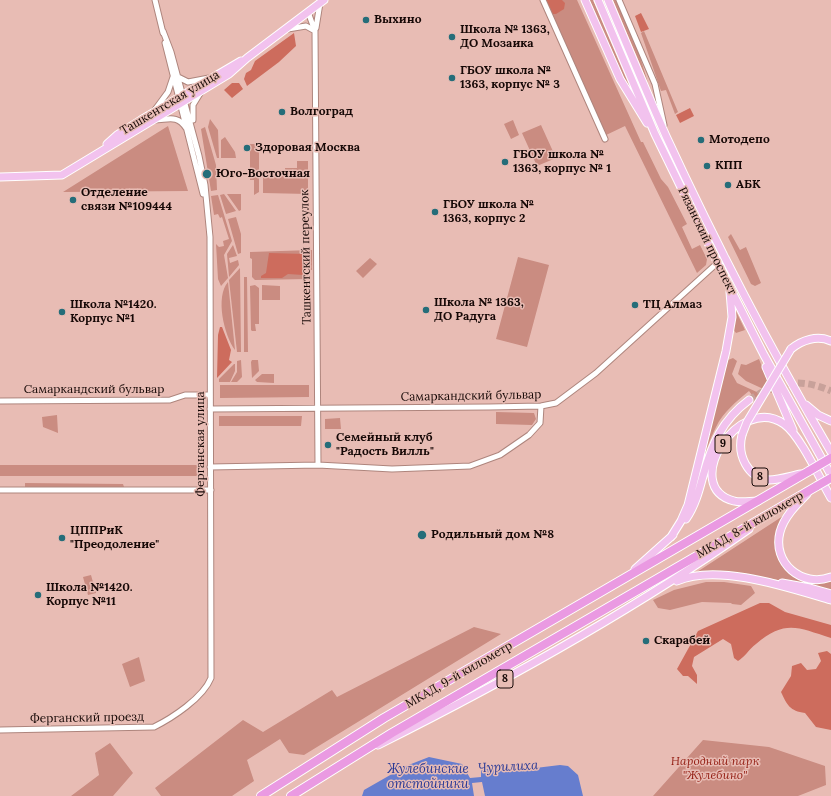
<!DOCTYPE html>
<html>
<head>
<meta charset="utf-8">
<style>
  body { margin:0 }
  canvas { display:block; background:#e8bcb4 }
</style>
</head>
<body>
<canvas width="831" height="796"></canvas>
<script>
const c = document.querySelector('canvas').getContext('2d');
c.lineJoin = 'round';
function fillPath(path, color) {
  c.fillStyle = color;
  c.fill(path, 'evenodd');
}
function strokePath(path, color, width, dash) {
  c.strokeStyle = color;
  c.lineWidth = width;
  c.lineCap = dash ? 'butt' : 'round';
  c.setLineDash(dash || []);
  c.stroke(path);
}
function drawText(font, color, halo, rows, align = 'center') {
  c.font = font + ' Lora,serif';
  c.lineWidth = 3;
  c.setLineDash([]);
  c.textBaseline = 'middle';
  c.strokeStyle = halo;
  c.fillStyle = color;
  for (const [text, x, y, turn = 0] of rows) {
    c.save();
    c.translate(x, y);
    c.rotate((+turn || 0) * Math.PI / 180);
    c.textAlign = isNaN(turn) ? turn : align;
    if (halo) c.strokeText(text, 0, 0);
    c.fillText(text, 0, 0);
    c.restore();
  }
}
const green = new Path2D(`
  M544 0H577L641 142H643L661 179 668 187 687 224 682 227 692 249 700 245 707 259 706 265 697 273 625 126 604 136Z
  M589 0H593L631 90 621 73Z
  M613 0H616L638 50 648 83Z
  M644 31 678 112 675 114 666 90 661 91 641 33Z
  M210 119 218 130 219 158H217L208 127Z
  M513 120 519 135 511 139 504 124Z
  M541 125 556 158 537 166 522 133Z
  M168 126 188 191 63 192Z
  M205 127 216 165 217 190 211 191 201 129Z
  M225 137 235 152 236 158H221V140Z
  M250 144H259V192L254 195V180H250Z
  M297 161H308V194L263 193V173H285V168H297Z
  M224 194 236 211 226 214 220 195Z
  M227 194H241V210L239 211Z
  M218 195 232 241 224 255 228 278 221 286 218 279 216 244 219 247 224 246 223 241 229 239 222 217 220 218 218 214 214 215 211 196Z
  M236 217 241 234V253L238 254 228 219Z
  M731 234 740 250 746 247 761 283 755 286 751 284 728 237Z
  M233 245 237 256 229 258 230 263 238 260 239 265 229 277 227 254Z
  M312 250V270L307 269 301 265 308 275V279L255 280 252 277V259L250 258V252Z
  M518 257 549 265 527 347 496 339Z
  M370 258 377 264 363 278 356 271Z
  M240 268 241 352H237L229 280Z
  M244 277H247L248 352H244Z
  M228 282 235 350C224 335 215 297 228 282Z
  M255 285 259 288V324H255L256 331H252L251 330 250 286Z
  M262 285 280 286V300H262Z
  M735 309 745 330 736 333 733 329Z
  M733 358 737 361 732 374 737 383 759 393 755 399 749 391C737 401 723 412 716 427 702 453 700 482 689 509L728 360Z
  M759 359 772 393 746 381 738 374 741 364 746 365Z
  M241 360 242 377 237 382H231L237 372V361Z
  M252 360H258L259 371 252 378 251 362Z
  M234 364H235V371L230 382H219V379Z
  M262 374H274V383L257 382 255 380Z
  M220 385H309V397L220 398Z
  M496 412 534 413 536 419 532 425 496 424Z
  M57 415 58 433 43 427 42 417Z
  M219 416H302L301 426H219Z
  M340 418 341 429H325V419Z
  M0 465H199L198 476H0Z
  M25 483 123 484 124 487 25 490Z
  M786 514 777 545 792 574 831 580V592C787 581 742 571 697 572Z
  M91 575 96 593 88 595 83 577Z
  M706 582H724L751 586 755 593 741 605 732 604 731 603 702 602 670 610 658 608 653 600 674 590Z
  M474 627 501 634 304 755 289 753 280 739 247 760 254 781 232 796H161L155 788 243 720 263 732 332 690 337 697Z
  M139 657 145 681 130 687 122 664Z
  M703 740 769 747 825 766 826 785 798 796H653Z
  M110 743 133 773 113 796H71L99 775 95 753Z`);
const forest = new Path2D(`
  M544 0H562L565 3 564 9 556 14H549Z
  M641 13 649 29 641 32 635 16Z
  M294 33 296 46 279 62 247 86 244 79 246 73 251 70 255 61Z
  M232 83H239L243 89 232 98 224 90Z
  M690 108 694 116 680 123 676 115Z
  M269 253 305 254 309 256V265L303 275 288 274 282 278H261V276L266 273Z
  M220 327H222L231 350 229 360 232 362 217 378 218 335Z
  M760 603H769L785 612 831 625V638C798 628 786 619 756 644 749 649 745 657 738 661L734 658 731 644 723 639 694 657 692 666 697 675V684L688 676H683L677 669 698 631Z
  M827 651 831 654V730L816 727 805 713C790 711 787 705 781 692L791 676 792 666 801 663 807 670 816 669 821 661 818 653Z`);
const water = new Path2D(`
  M429 757 462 764 470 778 481 777V771L484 768 511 771 560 765 568 766 578 775 583 796H485L482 782 472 783 474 796H362L364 790 406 766Z`);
const majorTunnel = new Path2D(`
  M749 400C777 382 799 377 831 391`);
const minor = new Path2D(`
  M155 0 163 33
  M543 0 605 139
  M619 0 655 84 664 125
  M308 12 315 31 318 465
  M316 28 320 3
  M288 29 306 26 315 31
  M165 43 203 194
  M178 77 188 82 209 78
  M154 111 168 92 173 77
  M154 120C168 120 177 114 186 128
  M193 120V105L201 92
  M0 401 170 400 185 395H210
  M210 409 489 407 541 406 556 403 596 373 725 256
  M210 467 318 465 392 469 470 466 500 455 529 435 540 423 541 406
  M0 490H211
  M0 730 154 727C172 718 203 698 211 678L210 237 205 185 199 156 171 52 163 31`);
const major = new Path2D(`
  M585 0 620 79 647 123
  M598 0 655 134 729 286 764 355 831 475
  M608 0C627 45 646 91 666 136 716 244 771 350 831 452
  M107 144 117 135 141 120 241 61
  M0 177 62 175 229 74 247 58 324 0
  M791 349C802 340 817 335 831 341
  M766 367 793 430
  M806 405 818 415 831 421
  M742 435C737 454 747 478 769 480 779 480 791 476 801 474
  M807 494C796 505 784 517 780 532 772 563 802 588 831 577
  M758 501C750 501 741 503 734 501 679 487 739 392 784 424 800 435 820 479 831 498
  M686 519C695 506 699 491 703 476 712 444 722 420 749 400
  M671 537 681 521 688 505 726 351 732 317 730 292
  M635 569 673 535
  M677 581C718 563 790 588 831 600
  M782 583 810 588 831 594
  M378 745C506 681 632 611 749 529`);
const highway = new Path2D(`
  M261 796 384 718 809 471
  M291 796 392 733 817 486`);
const majorBridge = new Path2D(`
  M742 435 747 422 791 349`);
const highwayBridge = new Path2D(`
  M809 471 831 458
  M817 486 831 478`);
const markers = [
  [366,20,4,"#256d79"],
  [452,37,4,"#256d79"],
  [452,78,4,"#256d79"],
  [282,112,4,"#256d79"],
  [701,140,4,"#256d79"],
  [247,148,4,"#256d79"],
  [505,162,4,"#256d79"],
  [707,166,4,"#256d79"],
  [207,174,5,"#256d79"],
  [728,185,4,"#256d79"],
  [73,200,4,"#256d79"],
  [435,212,4,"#256d79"],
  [635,305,4,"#256d79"],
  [426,310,4,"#256d79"],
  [62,312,4,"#256d79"],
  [328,445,4,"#256d79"],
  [422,535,5,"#256d79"],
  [62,538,4,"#256d79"],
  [38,595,4,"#256d79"],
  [646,641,4,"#256d79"]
];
const shields = [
  [723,444,16],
  [760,477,16],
  [505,679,16]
];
const shieldNames = [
  ["9",723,444],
  ["8",760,477],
  ["8",505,679]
];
const poiNames = [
  ["Выхино",374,20],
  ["Школа № 1363,",460,30],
  ["ДО Мозаика",460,44],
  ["ГБОУ школа №",460,71],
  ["1363, корпус № 3",460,85],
  ["Волгоград",290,112],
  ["Мотодепо",709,140],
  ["Здоровая Москва",255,148],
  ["ГБОУ школа №",513,155],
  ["1363, корпус № 1",513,169],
  ["КПП",715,166],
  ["Юго-Восточная",216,174],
  ["АБК",736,185],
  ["Отделение",81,193],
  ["связи №109444",81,207],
  ["ГБОУ школа №",443,205],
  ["1363, корпус 2",443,219],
  ["Школа № 1363,",434,303],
  ["ДО Радуга",434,317],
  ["Школа №1420.",70,305],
  ["Корпус №1",70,319],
  ["ТЦ Алмаз",643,305],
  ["Семейный клуб",336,438],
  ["\"Радость Вилль\"",336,452],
  ["ЦППРиК",70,531],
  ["\"Преодоление\"",70,545],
  ["Родильный дом №8",431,535],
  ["Школа №1420.",46,588],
  ["Корпус №11",46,602],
  ["Скарабей",654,641]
];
const streetNames = [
  ["Ташкентская улица",170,103,-31],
  ["Рязанский проспект",707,241,64],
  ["Ташкентский переулок",306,257,-91],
  ["Самаркандский бульвар",94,390],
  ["Самаркандский бульвар",471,396,-1],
  ["Ферганская улица",201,444,-90],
  ["МКАД, 8-й километр",750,525,-30],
  ["МКАД, 9-й километр",459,675,-30],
  ["Ферганский проезд",87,718,-1]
];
const parkNames = [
  ["Народный парк",715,762],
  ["\"Жулебино\"",715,776]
];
const waterNames = [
  ["Чурилиха",508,767,-3],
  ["Жулебинские",428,769],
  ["отстойники",428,784]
];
fillPath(green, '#ca8c81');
fillPath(forest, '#cd6c5d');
fillPath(water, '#667dce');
strokePath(majorTunnel, '#c8a19a', 7, [7, 3.5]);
strokePath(minor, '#ae857d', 7);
strokePath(major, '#fff', 9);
strokePath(highway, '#fff', 10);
strokePath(minor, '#fff', 5);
strokePath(major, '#f2c2ee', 7);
strokePath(highway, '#ea9ae2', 8);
strokePath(majorBridge, '#fff', 9, []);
strokePath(highwayBridge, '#fff', 10, []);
strokePath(majorBridge, '#f2c2ee', 7);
strokePath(highwayBridge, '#ea9ae2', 8);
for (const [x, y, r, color] of markers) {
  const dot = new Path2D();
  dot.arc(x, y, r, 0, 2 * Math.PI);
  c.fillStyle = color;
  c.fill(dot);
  strokePath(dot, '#e8bcb4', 1.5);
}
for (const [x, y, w] of shields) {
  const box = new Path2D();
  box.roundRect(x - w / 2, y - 9, w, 18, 3);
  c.fillStyle = '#e8bcb4';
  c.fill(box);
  strokePath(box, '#160806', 1);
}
drawText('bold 11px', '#160806', null, shieldNames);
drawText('bold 12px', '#160806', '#e8bcb4', poiNames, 'left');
drawText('12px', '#160806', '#e8bcb4', streetNames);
drawText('italic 12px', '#931e13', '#e8bcb4', parkNames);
drawText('italic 13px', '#273896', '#e8bcb4', waterNames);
</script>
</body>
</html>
